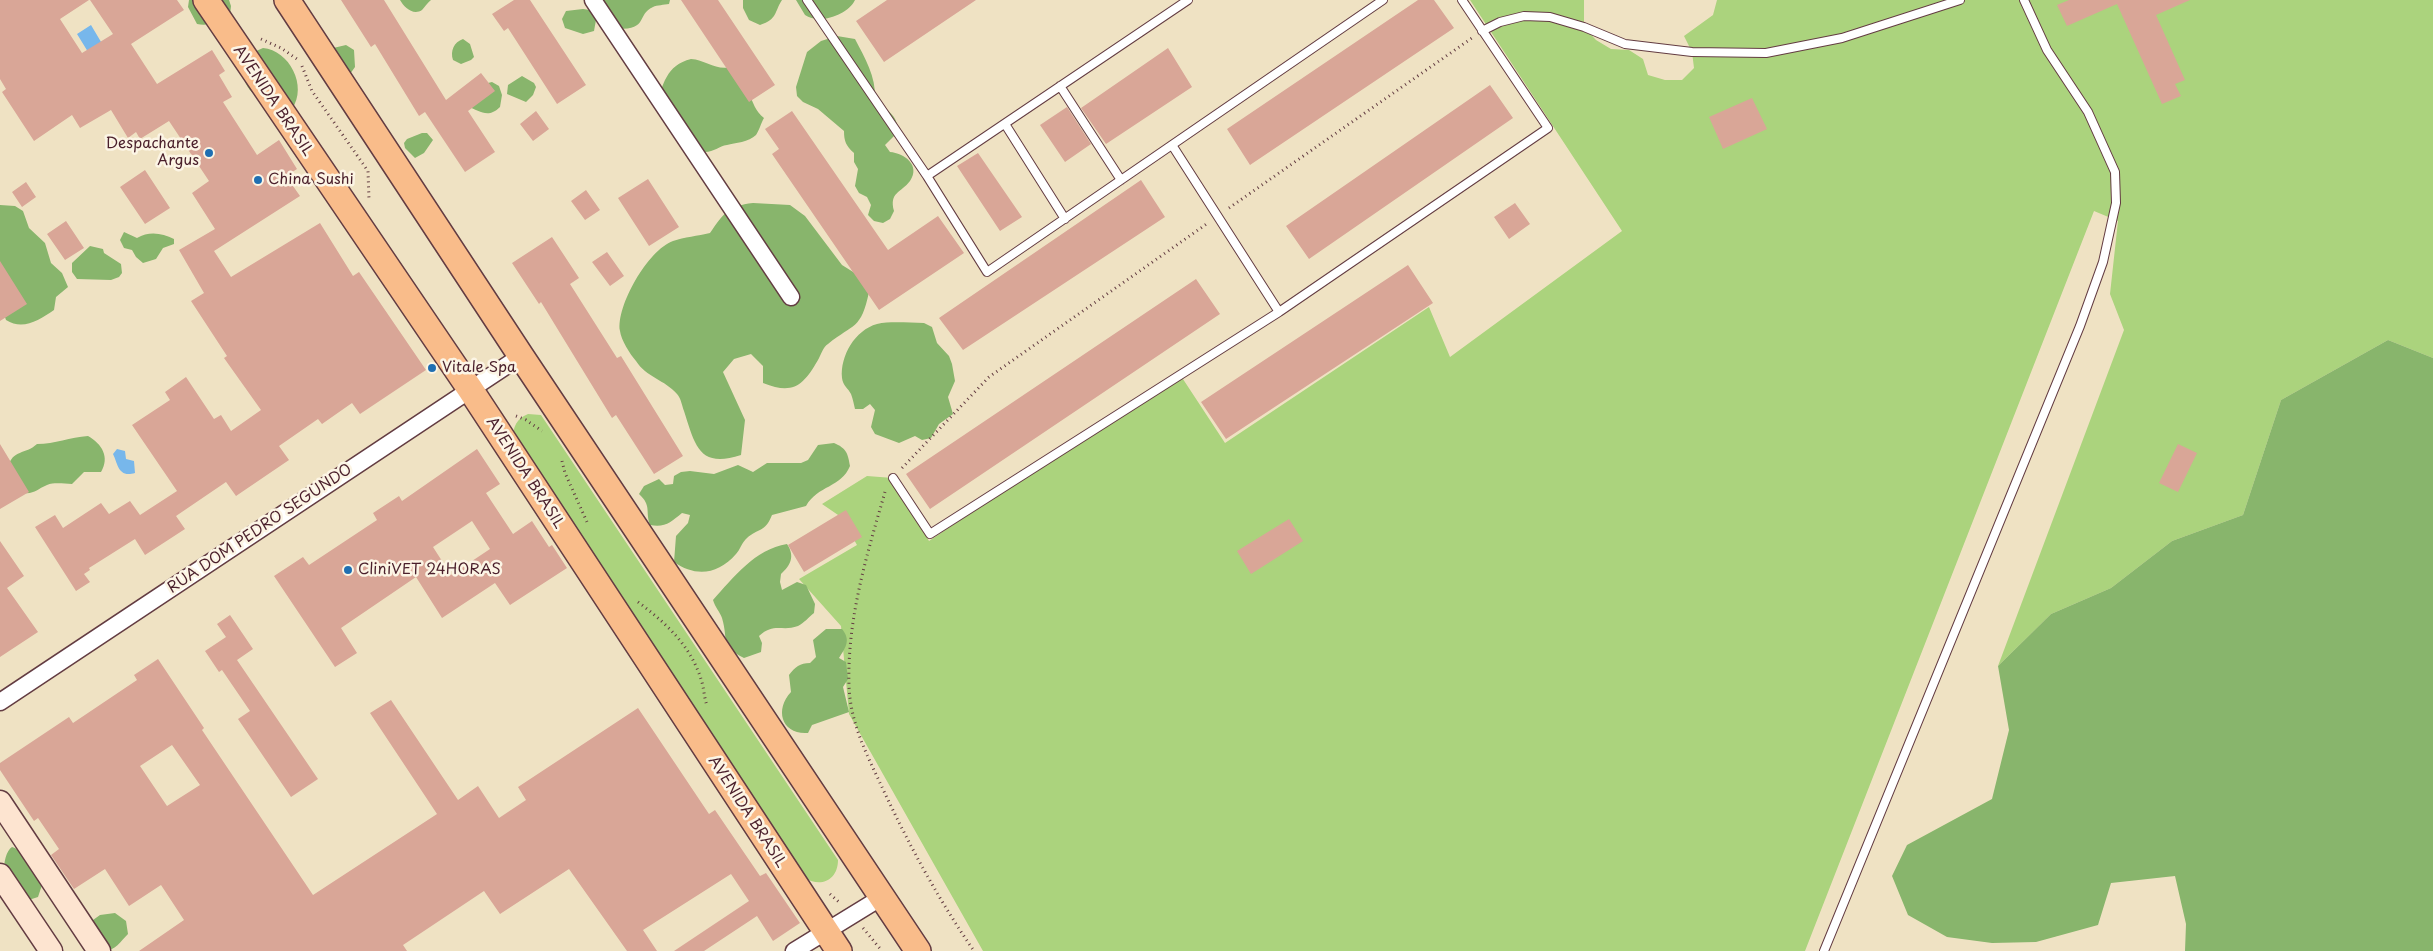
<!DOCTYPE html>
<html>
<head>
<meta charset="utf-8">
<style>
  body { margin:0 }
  canvas { display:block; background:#efe2c3 }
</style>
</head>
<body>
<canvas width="2433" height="951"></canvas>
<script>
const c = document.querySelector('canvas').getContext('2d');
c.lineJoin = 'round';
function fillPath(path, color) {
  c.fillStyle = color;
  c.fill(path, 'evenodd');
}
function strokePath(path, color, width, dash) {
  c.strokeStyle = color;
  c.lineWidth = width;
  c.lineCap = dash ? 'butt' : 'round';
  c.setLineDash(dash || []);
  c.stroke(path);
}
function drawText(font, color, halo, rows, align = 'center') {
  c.font = font + ' "Playpen Sans",sans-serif';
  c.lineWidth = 5;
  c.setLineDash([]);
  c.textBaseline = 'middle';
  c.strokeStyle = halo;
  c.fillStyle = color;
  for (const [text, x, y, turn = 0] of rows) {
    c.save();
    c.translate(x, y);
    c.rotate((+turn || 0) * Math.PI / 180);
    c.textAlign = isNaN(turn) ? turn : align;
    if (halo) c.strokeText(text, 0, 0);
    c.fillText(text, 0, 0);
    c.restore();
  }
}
const green = new Path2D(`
  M1470 0H1584V27L1596 40 1611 49 1629 50 1643 59 1648 75 1665 80H1682L1694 68 1692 52 1684 36 1713 15 1717 0H2433V358L2388 340 2281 400 2243 515 2172 541 2111 588 2051 614 1998 666 2124 330 2110 294 2118 221 2094 211 1805 951H983L849 714 841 626 799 579 857 545 841 517 822 504 867 476 893 478 929 541 1179 373 1225 443 1429 307 1450 357 1622 231Z
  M528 414 541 415 838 860C838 880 821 888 805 878L512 439C514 426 516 419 528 414Z`);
const forest = new Path2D(`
  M189 0H229L231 6 230 15C220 21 209 27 197 24L188 7Z
  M400 0H431C427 3 425 7 422 10 413 16 404 7 400 0Z
  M595 0H670L669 4C664 5 657 5 653 7 636 15 649 29 618 29Z
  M743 0H782C774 12 778 19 760 25L749 20 743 8Z
  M796 0H855C848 15 819 25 805 15Z
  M583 9 590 10 596 20 594 31 583 34 565 28 562 19 566 11Z
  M837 36 855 39C865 58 876 77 875 98 885 111 898 113 898 132L885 145 890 152C904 153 921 165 910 181 901 193 889 192 894 211L890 219 883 223 874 221 868 215 871 205 867 197 859 193 855 186 858 169 854 162V153C846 146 844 141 844 131L818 109 803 102 797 96 796 87 807 52 821 41Z
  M463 39 470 44 474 57 471 60 461 64 453 60C450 51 454 42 463 39Z
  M346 45 354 50 355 67 350 74 329 49Z
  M263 48C289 50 308 86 292 109 271 102 248 100 243 75L254 52Z
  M691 59C706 60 716 71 731 67 750 77 748 106 764 118 761 123 759 131 756 135 749 142 735 143 727 145 719 146 714 152 705 152 690 151 662 120 656 106 663 85 666 65 691 59Z
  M522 76 534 83 536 87 533 95 526 102 507 94 508 85Z
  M492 82 499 86 502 95 500 107C488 119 480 111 467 106L488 83Z
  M422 133H427L433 140 424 153 415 158 405 148 404 143 407 139Z
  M753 203 790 205 805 216 842 265 858 275 869 292C861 330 854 323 828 344 823 347 821 355 818 360 803 386 793 395 763 383V366L751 354 734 359 723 372 745 420 741 455C699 469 695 445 684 411 682 406 681 398 677 394 665 380 646 377 636 361 630 354 621 340 620 331 616 306 648 250 673 241 684 237 698 236 710 233 724 213 728 206 753 203Z
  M0 205 15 206 23 211 29 228 45 243 51 263 62 273 68 287 56 297 54 310C39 320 23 331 6 320L0 303Z
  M124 232 137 238C149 231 162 233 174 239V244L163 248 156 259 143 263 136 257 132 250 124 248 120 240Z
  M90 246 103 249 104 253 121 264 122 273 119 277 111 280 77 279 72 272V263Z
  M924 323 932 327 937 343 949 356 952 364 955 381 948 397 953 414 939 424 931 438 922 440 915 436 899 443 875 434 871 427 875 410 870 404 863 409H855C854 405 853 399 851 394 848 388 843 386 842 378 840 356 855 330 877 324 891 321 909 323 924 323Z
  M2388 340 2433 358V951H2185L2186 924 2175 876 2111 883 2098 925 2036 942 1992 943 1947 937 1908 915 1892 876 1907 845 1992 799 2009 730 1998 666 2051 614 2111 588 2172 541 2243 515 2281 400Z
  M88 436C102 444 110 457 101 472H84L72 484C64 484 55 482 47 485 37 489 35 494 24 493L8 467C13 449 25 455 37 444 55 444 70 437 88 436Z
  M834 443C846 448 848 453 850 466 841 488 818 485 806 506L772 515C765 533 758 528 747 538 742 542 740 550 736 554 718 575 695 577 674 562L676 536 688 523 690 515 682 513C671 522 665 528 650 525 645 511 652 506 639 494L644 486 659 479 665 485 673 484 674 476 681 472 690 471 714 474 738 465 753 472 767 463H801L808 460 818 445Z
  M787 544C795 556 791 565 781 574L780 582 782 590 797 582 806 585 815 604 814 613C809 617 804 623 798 626 782 632 774 622 759 636L762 643 761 652 744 658C719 645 729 642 722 618 720 612 715 607 713 600 733 578 755 549 787 544Z
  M826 629H842C851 640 846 647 839 658L846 662 848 679 843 687 849 712 812 725 808 733C782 735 774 710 791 692L789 675C795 667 800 663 810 663L816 657 813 640Z
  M12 847C23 849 36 875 42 885L38 897 10 906 6 905C4 889 0 855 12 847Z
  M115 913 126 921 128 934C121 941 115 951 104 951L86 925 100 915Z`);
const water = new Path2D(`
  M91 25 107 52 93 60 77 34Z
  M117 449 125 451 126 459 134 461 135 473C118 478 118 464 113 454Z`);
const building = new Path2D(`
  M0 0H89L60 19 82 53 113 34 90 0H177L184 10 131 44 157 84 212 50 225 71 219 75 232 97 223 102 257 155 279 140 297 169 286 176 300 196 214 251 231 277 320 223 353 276 359 272 426 370 360 414 352 403 322 424 318 419 279 446 289 460 236 496 226 482 176 516 185 529 145 555 135 539 89 568 90 570 84 574 90 582 76 591 35 527 55 515 63 528 101 503 109 514 130 501 140 515 177 491 132 425 170 400 165 392 186 377 214 419 221 415 231 431 261 410 224 358 227 356 191 301 204 293 179 250 215 229 192 193 209 181 169 121 140 139 136 132 128 138 111 110 80 128 72 115 34 141 2 92 6 89 0 79Z
  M341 0H384L446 100 481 73 495 91 468 111 495 152 465 172 425 112 419 116 375 44 371 47Z
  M514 0H530L586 85 557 104 508 28 504 31 492 14Z
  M681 0H718L775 85 749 102Z
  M887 0H976L884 62 856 21Z
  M1418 0H1434L1454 28 1250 165 1227 129Z
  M2069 0H2190L2156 15 2185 80 2175 84 2181 96 2162 104 2117 4 2067 26 2057 5Z
  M1168 48 1192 87 1106 144 1081 108Z
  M1490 85 1513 118 1309 259 1286 226Z
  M1752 98 1767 129 1723 149 1709 117Z
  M1067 107 1091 144 1065 162 1040 125Z
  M536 111 549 129 533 141 520 124Z
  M792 111 888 250 938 216 964 253 879 310 772 154 779 149 765 129Z
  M978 153 1022 217 1000 231 957 166Z
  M145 170 170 208 145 224 120 187Z
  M648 179 679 227 649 246 618 198Z
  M1141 180 1165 217 963 350 939 318Z
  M26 182 36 197 22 207 12 192Z
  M586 190 600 210 585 220 571 201Z
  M1515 203 1530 224 1509 239 1494 217Z
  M66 221 84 248 65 260 47 234Z
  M552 237 579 278 570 284 617 358 621 356 683 456 654 474 616 415 612 418 541 302 539 304 512 263Z
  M607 252 624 276 610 286 592 262Z
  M0 261 27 304 0 321Z
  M1408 265 1433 303 1226 439 1201 402Z
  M1196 279 1220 314 930 509 906 474Z
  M0 444 29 492 0 509Z
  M2178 444 2197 453 2178 492 2159 483Z
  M477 449 500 484 486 493 513 534 532 521 549 547 552 545 567 568 510 605 495 583 442 618 416 577 341 628 357 653 335 667 274 576 303 557 309 565 377 520 373 513 399 496 402 501ZM472 521 490 549 451 575 433 547Z
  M846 510 862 537 804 572 788 545Z
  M1289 519 1303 541 1251 574 1237 551Z
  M0 541 24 576 7 588 38 632 0 657Z
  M230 615 253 649 237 660 318 779 291 797 238 719 250 711 222 670 219 672 205 651 226 637 217 624Z
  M158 659 204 728 202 730 313 895 437 814 370 713 391 700 458 800 478 786 499 818 526 800 518 787 638 708 709 814 715 810 760 876 766 873 800 923 773 941 757 916 704 951H674L749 901 731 874 643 930 657 951H627L569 869 500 914 484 891 403 945 407 951H139L184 920 161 885 129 906 105 869 74 889 51 855 59 849 38 818 34 821 0 770V763L69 717 73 723 137 680 134 675ZM172 745 200 785 167 806 140 766Z`);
const path = new Path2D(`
  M261 39 281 48 297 59
  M302 66 312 91 368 171 369 200
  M1229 208 1472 38
  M516 416 526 420 542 431
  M562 461 565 473 587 522
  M902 468 989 377 1208 223
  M885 492C867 554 847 619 849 685 850 722 866 753 881 785 908 843 938 899 974 951
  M638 602C666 623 690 645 701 679 704 688 704 697 707 706
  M830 894 840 903
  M863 928 882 951`);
const service = new Path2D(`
  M807 0 927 176 987 272 1383 0
  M1482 31 1500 22 1524 16 1550 17 1584 27 1625 44 1692 52 1766 53 1842 38 1960 0
  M1060 86 1121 180
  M1005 124 1065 219
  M1172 145 1279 312
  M927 176 1188 0
  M893 478 930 534 1279 312 1548 128 1462 0
  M1824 951 2080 326 2103 262 2116 203 2115 172 2088 112 2047 50 2024 0`);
const minor = new Path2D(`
  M593 0 791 297
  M0 702 521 356
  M794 951 882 897`);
const secondary = new Path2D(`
  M0 802 99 951
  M0 875 51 951`);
const primary = new Path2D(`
  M206 0 470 389 839 951
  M287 0 521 356 918 951`);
const markers = [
  [209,153,5,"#1f6fb2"],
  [258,180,5,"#1f6fb2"],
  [432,368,5,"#1f6fb2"],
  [348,570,5,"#1f6fb2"]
];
const streetNames = [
  ["AVENIDA BRASIL",273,101,56],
  ["AVENIDA BRASIL",525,473,57],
  ["RUA DOM PEDRO SEGUNDO",260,529,-34],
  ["AVENIDA BRASIL",747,812,57]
];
const poiNames = [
  ["Despachante",199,144,"right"],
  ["Argus",199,161,"right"],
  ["China Sushi",268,180],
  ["Vitale Spa",442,368],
  ["CliniVET 24HORAS",358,570]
];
fillPath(green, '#abd37d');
fillPath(forest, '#88b56c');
fillPath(water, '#77b7eb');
fillPath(building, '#d9a697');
strokePath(service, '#633c42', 10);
strokePath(minor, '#633c42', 19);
strokePath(secondary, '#633c42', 25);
strokePath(primary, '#633c42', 28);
strokePath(path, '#633c42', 3, [1, 4]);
strokePath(service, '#fff', 8);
strokePath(minor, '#fff', 16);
strokePath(secondary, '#fde4d0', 22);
strokePath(primary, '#f9bc8a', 25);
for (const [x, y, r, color] of markers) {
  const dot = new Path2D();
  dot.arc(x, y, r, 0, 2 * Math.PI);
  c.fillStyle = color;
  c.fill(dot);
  strokePath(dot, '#fcf5e5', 2);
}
drawText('15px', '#4a1f2b', '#fcf5e5', streetNames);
drawText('15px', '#4a1f2b', '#fcf5e5', poiNames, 'left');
</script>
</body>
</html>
